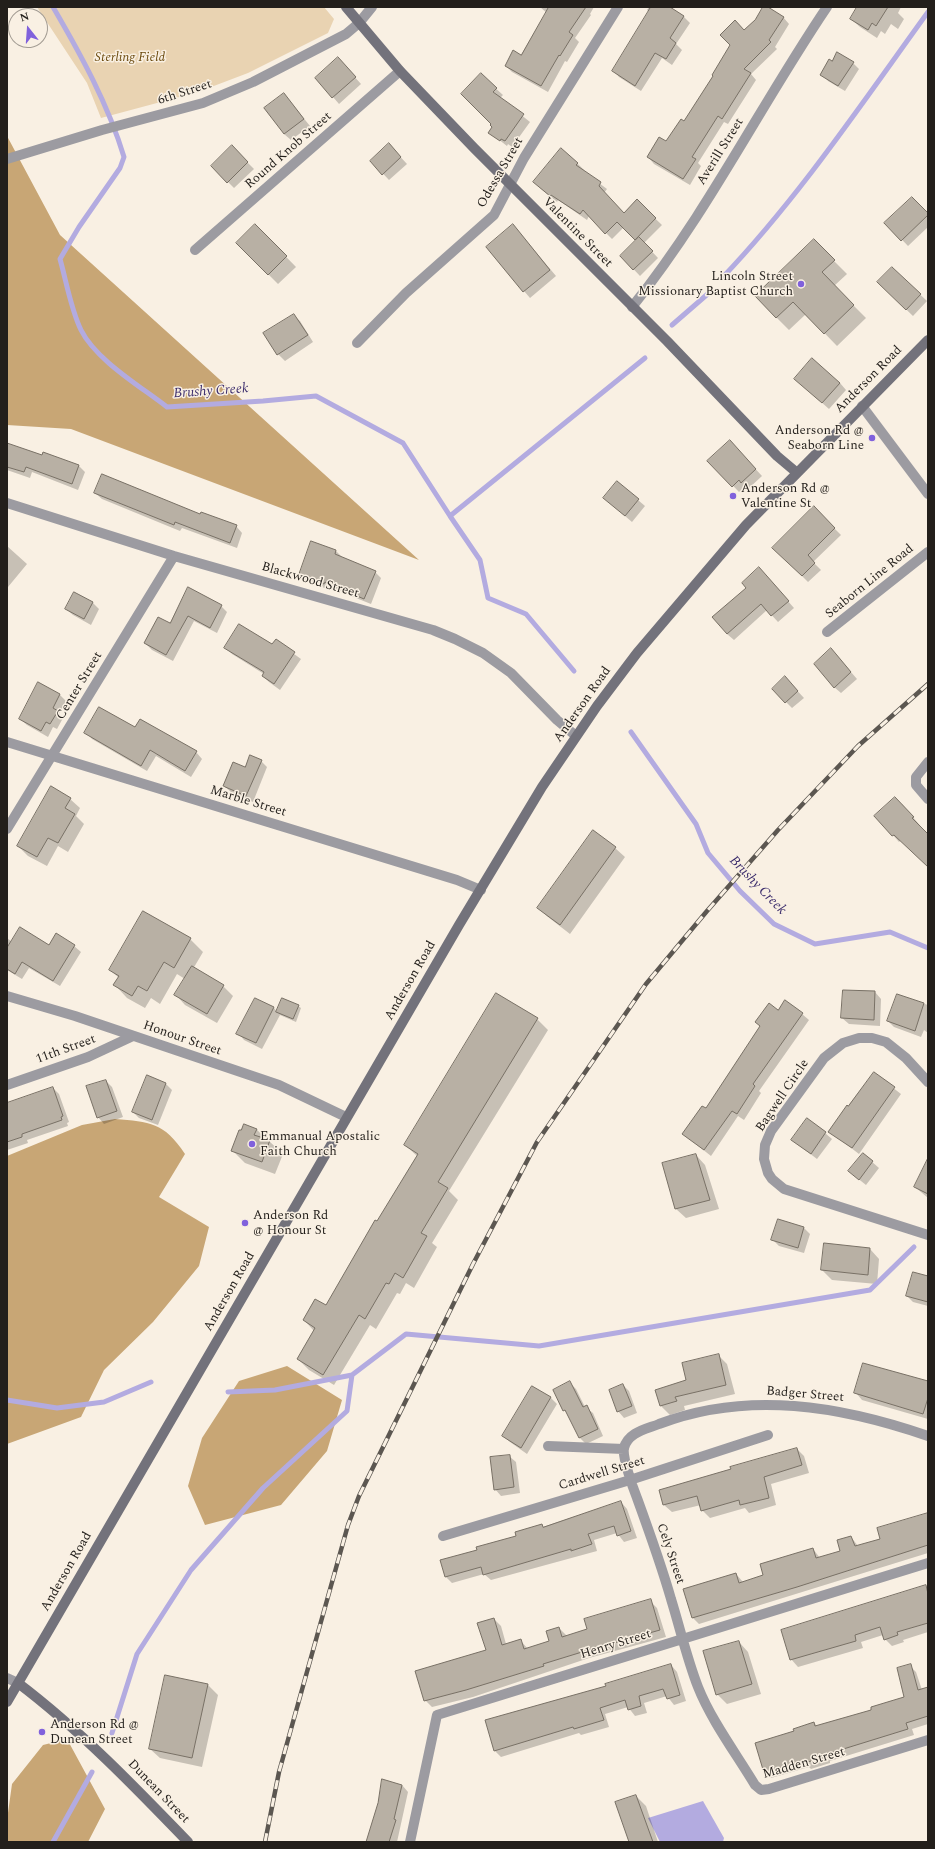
<!DOCTYPE html>
<html>
<head>
<meta charset="utf-8">
<style>
  body { margin:0 }
  #map { position:relative; width:935px; height:1849px; overflow:hidden; background:#f9f0e3; font-family:Spectral,serif }
  canvas { display:block }
  .frame { position:absolute; inset:0; border:8px solid #231f1b; pointer-events:none }
  .north { position:absolute; left:8px; top:8px; width:40px; height:40px; box-sizing:border-box; background:#f9f0e3; border:1px solid #a39c93; border-radius:50%; rotate:343deg; font-size:11px; font-weight:700; line-height:16px; text-align:center; color:#231f1b }
  .north::after { content:''; display:block; margin:auto; width:14px; height:18px; background:#8061dc; clip-path:polygon(50% 0,100% 100%,50% 72%,0 100%) }
</style>
</head>
<body>
<div id="map">
<canvas width="935" height="1849"></canvas>
<div class="frame"></div>
<div class="north">N</div>
</div>
<script>
const c = document.querySelector('canvas').getContext('2d');
c.lineJoin = 'round';
function fillPath(path, color) {
  c.fillStyle = color;
  c.fill(path, 'evenodd');
}
function strokePath(path, color, width, dash) {
  c.strokeStyle = color;
  c.lineWidth = width;
  c.lineCap = dash ? 'butt' : 'round';
  c.setLineDash(dash || []);
  c.stroke(path);
}
function drawText(font, color, halo, rows, align = 'center') {
  c.font = font + ' Spectral,serif';
  c.lineWidth = 3;
  c.setLineDash([]);
  c.textBaseline = 'middle';
  c.strokeStyle = halo;
  c.fillStyle = color;
  for (const [text, x, y, turn = 0] of rows) {
    c.save();
    c.translate(x, y);
    c.rotate((+turn || 0) * Math.PI / 180);
    c.textAlign = isNaN(turn) ? turn : align;
    if (halo) c.strokeText(text, 0, 0);
    c.fillText(text, 0, 0);
    c.restore();
  }
}
const green = new Path2D(`
  M37 7H324L334 19 328 33 248 73 198 92 101 118 87 83Z`);
const forest = new Path2D(`
  M7 136 60 235 419 560 71 429 7 425Z
  M115 1119C150 1122 164 1122 185 1154L159 1197 209 1227 199 1266 153 1322 104 1370 81 1417 7 1444V1156L82 1125Z
  M287 1366 342 1400 327 1451 281 1505 205 1525 188 1486 202 1438 239 1381Z
  M67 1739 105 1809 88 1842H7V1820L12 1784 43 1745Z`);
const water = new Path2D(`
  M703 1801 724 1838 723 1842H660L648 1818Z`);
const shadow = new Path2D(`
  M540 7H594L590 14 591 15 575 38 579 42 567 62 565 61 548 92 512 72 506 66 521 56 547 13Z
  M649 7H668L684 17 690 23 676 44 682 50 672 65 662 58 641 91 619 77 613 70 649 12 647 10Z
  M764 7 783 17 789 24 775 47 777 49 751 74 756 80 728 124 724 122 698 163 701 166 690 185 654 164 648 157 667 143 685 122 745 31 756 20Z
  M858 7H901L898 13 904 19 898 29 891 24 885 34 881 31 877 38 860 27 851 19Z
  M832 62 853 63 859 69 845 91 828 81 822 74Z
  M344 65 361 84 339 104 333 97Z
  M481 75 503 95 500 98 530 122 512 147 508 144 507 146 489 132 493 127Z
  M284 94 310 126 291 140 284 134Z
  M232 147 254 169 234 188 212 166Z
  M395 151 407 164 389 180 371 161Z
  M577 163 584 170 583 171 607 189 604 193 624 214 637 201 662 225 644 243 658 258 640 276 621 256 637 241 624 227 612 239 589 216 587 220 558 200 557 202 540 188Z
  M928 214V227L908 246 886 223Z
  M255 225 296 267 278 284 237 243Z
  M513 225 556 276 530 298 512 277Z
  M814 241 847 274 834 286 866 318 837 346 806 314 789 330 776 317Z
  M892 268 927 301 913 316 885 289Z
  M293 315 300 321 313 342 285 361 278 354 265 334Z
  M840 383 846 390 829 409 802 385Z
  M7 444 43 456 44 453 79 466 85 472 78 490 32 472 30 478 7 470Z
  M736 448 762 476 748 489 746 486 739 492 709 461Z
  M617 482 645 506 632 522 611 504Z
  M95 493 201 515 236 526 242 533 237 548 182 528 180 531 102 499Z
  M814 508 841 535 813 562 821 570 808 582 774 548Z
  M7 546 27 564 8 587 7 586Z
  M336 551 342 557 375 572 381 578 371 604 331 588 330 590 306 581 300 574Z
  M765 575 794 608 778 622 767 610 734 640 727 634Z
  M189 588 221 606 227 612 217 633 194 621 173 661 152 650 145 643 170 624Z
  M74 594 93 603 99 609 91 625 73 615 66 609Z
  M276 641 301 659 280 690 269 682 263 676 264 674 232 654 226 648 273 646Z
  M831 649 857 679 841 693 834 687Z
  M39 684 60 695 66 701 59 714 63 718 57 729 53 727 48 737 27 725 20 719Z
  M791 684 804 698 792 708 773 689Z
  M135 729 196 752 202 759 191 777 156 756 147 771 92 739 86 732Z
  M261 761 267 767 253 802 231 792 224 786Z
  M70 799 80 808 76 816 84 824 68 852 58 846 47 866 28 856 18 846Z
  M902 804 928 835V866L901 840 899 842 876 816Z
  M615 848 625 857 570 934 548 917 538 908Z
  M7 938 12 942 49 947 74 946 81 952 60 986 29 968 22 979 7 970Z
  M190 939 203 952 193 969 223 986 233 996 217 1023 185 1005 176 995 185 979 177 974 160 1004 151 998 145 1008 127 998 115 985 119 978 110 970Z
  M844 991 875 992 881 999 880 1026 849 1024 842 1018Z
  M897 995 928 1005V1033L924 1030 921 1037 894 1027 888 1021Z
  M255 999 274 1008 277 1012 298 1006 301 1008 296 1022 280 1015 262 1049 244 1040 238 1033Z
  M778 1011 802 1014 809 1020 759 1091 761 1093 744 1120 738 1116 711 1156 683 1134 706 1110 761 1027 756 1022Z
  M537 1019 548 1030 449 1191 458 1200 432 1243 437 1247 414 1288 406 1283 400 1294 397 1293 376 1329 370 1325 334 1385 309 1370 298 1359 314 1331 304 1320 327 1307 417 1156 405 1145Z
  M874 1073 901 1094 859 1154 829 1131Z
  M147 1076 166 1084 172 1090 158 1125 139 1118 133 1112Z
  M106 1081 112 1087 123 1117 104 1124 98 1117Z
  M53 1088 59 1094 69 1122 67 1123 68 1126 27 1140 28 1143 7 1150V1104Z
  M256 1129 283 1154 275 1174 245 1163 232 1150Z
  M825 1133 832 1139 817 1159 792 1140Z
  M863 1154 879 1168 866 1185 856 1177Z
  M696 1155 705 1165 719 1209 686 1218 676 1209 663 1164Z
  M928 1160V1198L915 1187Z
  M778 1220 804 1228 810 1234 804 1253 779 1246 772 1239Z
  M870 1249 879 1259 877 1284 832 1280 822 1270Z
  M928 1277V1306L913 1302 907 1296Z
  M718 1355 727 1364 735 1394 684 1406 685 1410 670 1415 661 1406Z
  M928 1382V1419L862 1400 856 1393Z
  M570 1383 576 1389 585 1407 593 1413 603 1436 586 1444 580 1438 569 1415 564 1410Z
  M623 1385 629 1391 637 1413 624 1418 618 1411Z
  M533 1387 551 1398 557 1404 527 1454 510 1442 503 1436Z
  M797 1449 804 1456 809 1473 771 1484 776 1505 749 1513 745 1508 710 1518 702 1510 701 1505 672 1512 664 1505 732 1470Z
  M509 1456 516 1462 520 1493 501 1496 495 1489Z
  M621 1502 627 1509 637 1538 624 1542 617 1533 594 1540 597 1551 491 1580 484 1574 452 1583 446 1577 478 1551 517 1537 542 1526 544 1528Z
  M928 1513V1553L699 1624 693 1618 685 1589 736 1574 743 1582 764 1576 813 1549 820 1558 842 1552 851 1537 858 1546 881 1539Z
  M925 1587 928 1589V1632L903 1640 904 1642 892 1646 885 1639 883 1635 861 1642 863 1648 798 1667 791 1659Z
  M650 1601 657 1608 666 1637 589 1658 473 1697 432 1707 425 1700 487 1651 494 1619 501 1626 506 1644 520 1640 528 1649 550 1642 559 1628 567 1636 589 1630Z
  M739 1642 748 1652 761 1694 727 1704 717 1694Z
  M671 1665 677 1672 686 1701 674 1705 667 1696 644 1703 647 1713 635 1716 628 1707 605 1714 609 1727 581 1735 579 1733 501 1757 495 1751 486 1721 607 1687Z
  M910 1666 916 1672 922 1690 928 1688V1724L912 1729 914 1735 830 1761V1763L811 1769 809 1767 771 1778 765 1772 795 1732 814 1723 817 1726 873 1710 906 1698Z
  M166 1676 208 1685 218 1695 202 1767 160 1758 150 1749Z
  M402 1785 408 1792 397 1842H367Z
  M636 1796 646 1806 658 1842H630Z`);
const stream = new Path2D(`
  M53 7C81 55 108 104 124 157L120 168 79 227 60 259C66 280 71 310 81 330 96 360 140 386 167 407L263 401 316 396 403 443 450 516 480 560 488 598 526 614 574 671
  M722 278C800 196 862 103 928 12
  M672 325 710 292
  M450 516 645 358
  M631 732 696 824 708 853 740 891 774 924 815 944 890 932 928 948
  M228 1392 275 1390 352 1375 406 1334 539 1346 870 1290 914 1247
  M7 1400 57 1408 104 1402 151 1382
  M112 1733 137 1654 191 1570 263 1488 347 1411 352 1375
  M53 1842 92 1772`);
const building = new Path2D(`
  M549 7H586L569 32 573 35 560 56 559 55 541 86 505 66 513 50 521 55Z
  M651 7H670L684 16 670 38 676 43 666 59 655 53 635 86 612 71Z
  M763 7H768L784 17 769 40 771 42 744 69 751 73 722 119 718 116 692 157 696 159 683 179 647 157 659 137 666 141 681 119 684 121 713 76 712 75 730 45 720 35 735 20 744 30 755 20Z
  M857 7H888L876 26 872 23 868 30 850 19Z
  M837 52 854 62 838 86 820 75 829 59 832 61Z
  M338 57 356 77 332 98 315 78Z
  M481 73 497 88 493 92 524 114 505 141 501 139 500 141 488 133 492 127 490 125 491 124 461 94Z
  M284 93 304 119 284 134 264 108Z
  M389 143 401 157 382 175 370 161Z
  M232 145 248 162 227 183 211 166Z
  M561 148 578 163 576 165 601 182 599 186 624 213 637 199 656 218 635 240 617 222 605 234 583 210 580 214 551 195 550 196 533 182Z
  M912 197 928 213V215L901 241 884 223Z
  M255 224 287 256 268 275 236 243Z
  M513 224 550 270 523 292 486 247Z
  M639 237 653 251 633 270 620 256Z
  M814 239 835 260 822 272 854 305 824 334 793 302 776 318 755 296Z
  M892 267 921 294 906 310 877 282Z
  M294 314 308 335 277 355 263 333Z
  M812 358 840 383 822 403 794 379Z
  M730 440 756 469 741 483 739 480 732 487 707 461Z
  M7 443 42 455 43 452 79 465 72 484 26 467 24 472 7 467Z
  M102 474 200 514 201 512 237 525 230 543 175 522 174 525 94 493Z
  M617 481 639 499 625 516 603 498Z
  M814 506 835 528 808 555 815 563 802 576 772 548Z
  M311 541 336 550 335 554 376 571 364 599 325 582 324 584 299 575Z
  M759 567 789 601 771 616 761 604 727 634 712 617 746 588 742 583Z
  M188 587 222 605 210 628 188 616 166 655 144 643 158 617 170 623Z
  M74 592 93 602 84 619 65 609Z
  M239 624 272 644 276 639 295 652 274 684 262 676 264 672 224 648Z
  M831 648 851 672 834 688 814 664Z
  M785 676 798 691 785 703 772 689Z
  M38 682 60 694 53 708 58 711 50 724 46 722 41 731 19 719Z
  M99 707 135 727 140 719 197 751 185 771 150 750 141 766 84 733Z
  M250 755 262 760 246 796 223 786 233 762 245 767Z
  M51 786 71 798 65 808 75 814 58 843 48 838 37 857 17 846Z
  M895 797 914 817 912 818 928 834V867L894 835 892 836 874 816Z
  M593 830 616 847 560 925 537 908Z
  M143 911 191 938 174 968 164 962 147 991 138 986 132 996 113 985 119 976 109 970Z
  M20 927 49 945 56 933 75 945 53 981 22 962 15 974 7 969V948Z
  M192 966 224 985 207 1014 174 995Z
  M843 990 875 991 874 1020 841 1018Z
  M496 993 538 1018 438 1182 448 1188 421 1233 427 1236 403 1278 395 1273 389 1284 386 1283 365 1319 359 1315 323 1375 297 1359 315 1328 303 1320 315 1299 326 1305 375 1220 377 1221 418 1154 404 1145Z
  M897 994 924 1003 915 1031 887 1021Z
  M255 998 274 1007 256 1043 236 1034Z
  M282 998 299 1005 293 1019 276 1012Z
  M785 1000 803 1013 753 1084 755 1086 737 1114 732 1111 704 1150 682 1134 702 1106 706 1108 760 1026 755 1022 769 1003 778 1010Z
  M874 1072 895 1087 852 1148 828 1132 847 1105 848 1106Z
  M147 1075 166 1083 152 1120 132 1112Z
  M106 1080 117 1111 97 1118 86 1086Z
  M53 1087 63 1116 61 1117 62 1120 22 1134V1137L7 1142V1103Z
  M807 1118 826 1132 811 1154 791 1140Z
  M244 1124 257 1129 254 1135 270 1140 262 1162 231 1151 239 1130H241Z
  M863 1153 873 1161 859 1180 848 1171Z
  M696 1154 710 1200 675 1209 662 1163Z
  M928 1158V1194L914 1187Z
  M778 1219 804 1227 798 1248 771 1240Z
  M824 1243 870 1248 868 1275 821 1270Z
  M913 1272 928 1276V1302L906 1296Z
  M719 1354 726 1385 675 1397 677 1401 660 1406 655 1390 686 1380 682 1363Z
  M863 1363 928 1381V1398L923 1414 854 1393Z
  M570 1381 583 1407 587 1405 598 1429 579 1438 565 1410 563 1411 553 1390Z
  M623 1384 632 1406 617 1412 609 1390Z
  M532 1386 551 1397 521 1448 502 1436Z
  M797 1448 802 1465 764 1477 769 1498 740 1505 739 1500 701 1511 697 1496 663 1505 659 1490 731 1469 730 1467Z
  M510 1455 514 1487 494 1490 490 1457Z
  M621 1501 631 1531 617 1536 614 1526 588 1534 592 1544 571 1551V1549L483 1575 481 1567 445 1577 440 1560 477 1550 476 1547 516 1536 515 1532 542 1524 543 1527Z
  M928 1513V1545L797 1587 692 1618 683 1589 736 1573 739 1583 763 1575 760 1564 813 1548 816 1558 840 1551 837 1540 851 1536 855 1546 880 1539 877 1528Z
  M926 1585 928 1594V1623L897 1632 898 1635 884 1640 880 1627 855 1635 856 1641 790 1660 781 1630Z
  M651 1599 660 1630 582 1652 543 1664 544 1666 466 1690 424 1701 415 1671 486 1650 477 1623 494 1618 502 1645 521 1639 524 1649 549 1641 546 1631 559 1627 562 1637 587 1629 584 1619Z
  M739 1641 752 1684 716 1695 703 1651Z
  M671 1664 680 1695 667 1699 663 1689 639 1696 641 1706 628 1710 625 1700 600 1708 604 1720 574 1729 573 1727 494 1751 485 1720 606 1686 605 1684Z
  M911 1664 918 1690 928 1687V1716L906 1723 908 1729 824 1755 825 1757 804 1763 803 1761 764 1773 755 1743 794 1731 793 1729 814 1722 815 1726 871 1710V1707L904 1697 897 1668Z
  M165 1675 208 1684 192 1758 149 1749Z
  M382 1779 402 1785 394 1819 396 1820 389 1842H366L378 1803Z
  M636 1795 653 1842H629L615 1802Z`);
const street = new Path2D(`
  M7 159 102 130 203 103 253 82 346 34 359 23 372 7
  M195 250 400 71
  M632 307C707 214 760 106 827 7
  M357 343 406 293 494 215 524 158 618 7
  M862 406 928 494
  M7 503 174 556 433 630 455 639 483 653 511 673 557 720 576 736
  M827 632 928 552
  M7 742 457 880 481 890
  M928 762 916 777V785L928 799
  M7 829 174 556
  M7 996 75 1016 279 1085 346 1117
  M928 1082 906 1058 886 1042 872 1038H859L843 1043 824 1058 771 1131 765 1145 764 1159 768 1173 772 1179 784 1189 928 1235
  M7 1085 88 1057 133 1036
  M928 1436C841 1406 748 1390 659 1424 647 1429 628 1432 624 1448 622 1457 633 1488 637 1498 649 1531 661 1564 671 1599 680 1628 687 1659 698 1687 711 1720 737 1755 755 1785L761 1790 769 1789 928 1740
  M548 1446 624 1449
  M443 1536 630 1480 768 1435
  M7 1678 18 1683
  M410 1842 437 1715 928 1563`);
const secondary = new Path2D(`
  M346 7 400 71 474 148 667 341 777 456 796 472
  M18 1683C80 1730 134 1786 188 1842
  M7 1702 459 925 542 787 597 706 637 653 746 525 928 340`);
const rail = new Path2D(`
  M265 1842 279 1772 348 1525 359 1496 473 1264 537 1142 646 984 707 911 778 830 858 746 928 684`);
const markers = [
  [801,284,4,"#8061dc"],
  [872,438,4,"#8061dc"],
  [733,496,4,"#8061dc"],
  [252,1144,4,"#8061dc"],
  [245,1223,4,"#8061dc"],
  [42,1732,4,"#8061dc"]
];
const parkNames = [
  ["Sterling Field",130,58]
];
const streetNames = [
  ["6th Street",185,93,-18],
  ["Round Knob Street",289,151,-41],
  ["Averill Street",721,152,-58],
  ["Odessa Street",501,173,-60],
  ["Valentine Street",577,233,45],
  ["Anderson Road",869,380,-45],
  ["Blackwood Street",310,581,16],
  ["Seaborn Line Road",870,582,-39],
  ["Center Street",80,686,-59],
  ["Anderson Road",583,705,-55],
  ["Marble Street",248,802,17],
  ["Anderson Road",411,981,-60],
  ["Honour Street",182,1039,19],
  ["11th Street",66,1050,-20],
  ["Bagwell Circle",783,1096,-56],
  ["Anderson Road",230,1292,-60],
  ["Badger Street",805,1395,5],
  ["Cardwell Street",602,1474,-17],
  ["Cely Street",670,1554,71],
  ["Anderson Road",67,1572,-60],
  ["Henry Street",616,1645,-17],
  ["Madden Street",804,1764,-16],
  ["Dunean Street",158,1792,46]
];
const poiNames = [
  ["Lincoln Street",793,277,"right"],
  ["Missionary Baptist Church",793,292,"right"],
  ["Anderson Rd @",864,431,"right"],
  ["Seaborn Line",864,446,"right"],
  ["Anderson Rd @",741,489],
  ["Valentine St",741,504],
  ["Emmanual Apostalic",260,1137],
  ["Faith Church",260,1152],
  ["Anderson Rd",253,1216],
  ["@ Honour St",253,1231],
  ["Anderson Rd @",50,1725],
  ["Dunean Street",50,1740]
];
const waterNames = [
  ["Brushy Creek",211,392,-4],
  ["Brushy Creek",757,886,46]
];
fillPath(green, '#e9d3b2');
fillPath(forest, '#c8a675');
fillPath(water, '#b3abe0');
fillPath(shadow, '#0003');
strokePath(stream, '#b3abe0', 5);
fillPath(building, '#b8b0a4');
strokePath(building, '#787065', 1);
strokePath(street, '#9c9ba1', 10);
strokePath(secondary, '#73727b', 10);
strokePath(rail, '#5c5751', 4.5);
strokePath(rail, '#f9f0e3', 3, [9]);
for (const [x, y, r, color] of markers) {
  const dot = new Path2D();
  dot.arc(x, y, r, 0, 2 * Math.PI);
  c.fillStyle = color;
  c.fill(dot);
  strokePath(dot, '#f9f0e3', 1.5);
}
drawText('italic 13px', '#6c4b0f', '#f9f0e3', parkNames);
drawText('13px', '#231f1b', '#f9f0e3', streetNames);
drawText('13px', '#231f1b', '#f9f0e3', poiNames, 'left');
drawText('italic 14px', '#3d2e6d', '#f9f0e3', waterNames);
</script>
</body>
</html>
